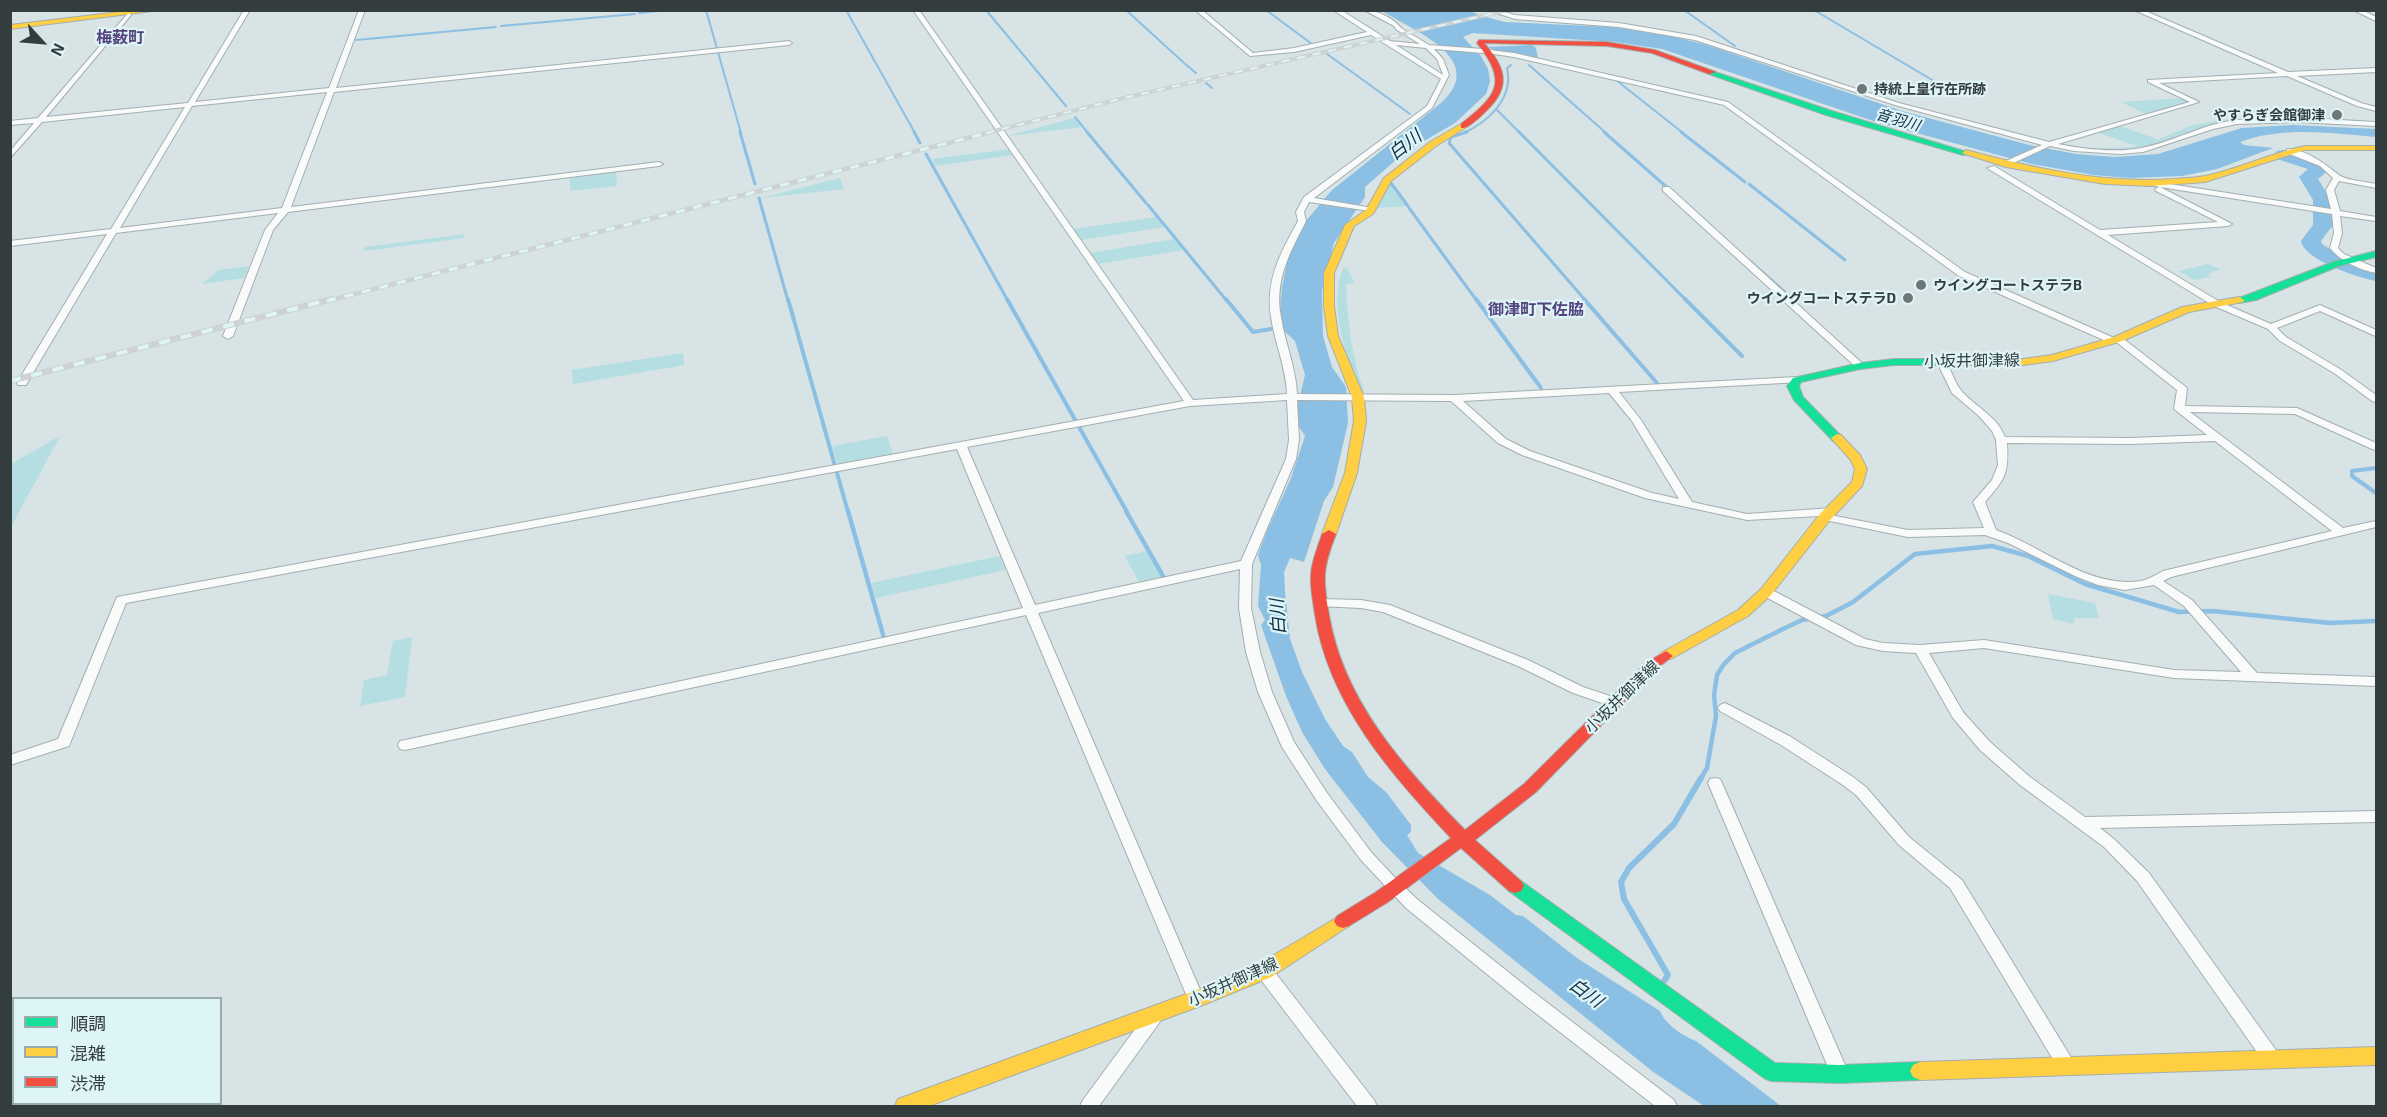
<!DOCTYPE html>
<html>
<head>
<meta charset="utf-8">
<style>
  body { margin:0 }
  #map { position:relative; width:2387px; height:1117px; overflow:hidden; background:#d7e3e4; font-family:"Exo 2","Noto Sans JP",sans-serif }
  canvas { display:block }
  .frame { position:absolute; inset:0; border:12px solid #343d3e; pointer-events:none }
  .legend { position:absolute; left:12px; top:997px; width:210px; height:108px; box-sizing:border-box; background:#def5f7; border:2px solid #9aabad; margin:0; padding:8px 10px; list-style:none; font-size:18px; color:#343d3e }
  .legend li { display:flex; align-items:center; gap:12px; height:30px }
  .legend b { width:30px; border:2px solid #9aabad }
  .north { position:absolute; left:12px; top:12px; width:60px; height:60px; -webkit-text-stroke:4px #def5f7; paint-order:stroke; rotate:116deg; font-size:16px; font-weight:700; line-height:24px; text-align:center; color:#343d3e }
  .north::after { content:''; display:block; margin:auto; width:21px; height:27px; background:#343d3e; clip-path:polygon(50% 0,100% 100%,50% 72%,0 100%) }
</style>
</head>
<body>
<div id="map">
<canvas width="2387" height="1117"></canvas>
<div class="frame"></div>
<ul class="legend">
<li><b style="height:8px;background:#16e098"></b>順調</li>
<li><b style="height:8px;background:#ffcf43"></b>混雑</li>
<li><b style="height:8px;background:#f24e42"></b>渋滞</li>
</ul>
<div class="north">N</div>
</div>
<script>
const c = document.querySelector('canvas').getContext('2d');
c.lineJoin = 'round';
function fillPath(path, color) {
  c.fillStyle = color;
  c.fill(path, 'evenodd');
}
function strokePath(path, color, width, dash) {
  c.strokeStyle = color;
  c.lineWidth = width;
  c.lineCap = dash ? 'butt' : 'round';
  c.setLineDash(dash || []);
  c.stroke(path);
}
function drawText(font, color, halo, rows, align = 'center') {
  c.font = font + ' "Exo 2","Noto Sans JP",sans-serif';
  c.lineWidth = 4.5;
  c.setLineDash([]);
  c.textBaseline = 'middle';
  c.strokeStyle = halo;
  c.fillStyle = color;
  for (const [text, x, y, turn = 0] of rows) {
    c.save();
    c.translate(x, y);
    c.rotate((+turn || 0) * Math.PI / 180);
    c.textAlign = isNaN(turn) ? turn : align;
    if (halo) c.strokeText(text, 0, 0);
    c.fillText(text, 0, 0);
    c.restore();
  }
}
const green = new Path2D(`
  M2183 98 2190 102 2146 114 2121 102Z
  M1074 118 1082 127 1007 136Z
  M2225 119 2229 121C2199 127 2173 140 2144 147 2115 153 2084 150 2055 144L2092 149 2134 147 2137 146 2096 132 2117 125 2157 139 2154 141 2190 126Z
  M1009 149 1013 155 935 166 932 159Z
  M1419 158 1390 182 1407 206 1377 208 1389 181Z
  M616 170 617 186 570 191V176Z
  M840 178 844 189 761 198Z
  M1156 217 1165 227 1081 240 1073 229Z
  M465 234 464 238 364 251 365 247Z
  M1175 239 1184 250 1098 264 1090 253Z
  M2208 264 2220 269 2208 274 2211 277 2194 280 2179 271Z
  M249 266 244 278 202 284 219 270Z
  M1346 267 1355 283 1346 284C1347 321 1352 357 1364 392H1360C1346 353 1328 308 1343 268Z
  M683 353 684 365 573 384 572 370Z
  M60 436 12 525 11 527V464Z
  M887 436 893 454 838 464 832 446Z
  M1147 551 1162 577 1139 582 1125 556Z
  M1000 556 1006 570 876 598 871 583Z
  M2048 594 2095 603 2099 618H2075L2073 624 2053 619Z
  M412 637 405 697 360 706 364 680 387 675 393 641Z`);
const water = new Path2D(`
  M1382 11H1470L1482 16 1505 22 1611 27 1671 36 1707 45 1902 111 2029 145 2076 154 2115 157 2158 154 2242 128 2292 125 2376 129V137C2333 133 2281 126 2240 142L2244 145 2273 148 2217 169 2182 176 2129 178 2094 175 2032 164 1879 123 1662 49 1616 42 1473 33 1463 37 1481 56 1488 69 1490 81 1486 94 1455 123 1405 152 1365 187V197L1334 243 1322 291 1323 336 1332 367 1346 387 1348 423 1333 487 1324 501 1304 562 1290 558 1284 572 1285 591 1290 639 1302 672 1325 719 1343 746 1352 752 1368 777 1386 792 1411 825V832L1407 835 1418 853 1490 895 1516 915 1523 916 1577 958 1660 1011C1665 1024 1683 1036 1696 1041L1781 1106H1704L1652 1071 1438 899 1382 842 1325 769 1302 732 1286 696 1261 625 1265 620 1258 606 1261 565 1258 555 1267 531 1291 478 1305 436 1297 424 1298 404 1305 375 1295 341 1282 329 1280 316 1282 287 1288 258 1306 221 1331 191 1441 103C1490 59 1412 30 1382 11Z
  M1532 45 1536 48 1538 58C1525 54 1500 54 1488 47Z`);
const streamFar4 = new Path2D(`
  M706 10 741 133
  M846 10 915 133
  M986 10 1066 106
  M1126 10 1183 62
  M1266 10 1312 44
  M1684 10 1735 46
  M1814 10 1949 90
  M639 13 667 10
  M501 26 635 14
  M356 40 496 27
  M1327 54 1410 114
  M1184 63 1196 73
  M1529 65 1606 133
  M1616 80 1683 133
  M1206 83 1212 88
  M1496 109 1520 133
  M1075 117 1088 133
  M1464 133C1489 121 1514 98 1507 68L1511 65`);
const streamFar3 = new Path2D(`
  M740 132 755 184
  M914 132 920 143
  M1087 132 1146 203
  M1467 132 1451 137 1449 143 1586 301
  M1519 132 1687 301
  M1604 132 1670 190
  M1681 132 1745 182
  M926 154 1008 301
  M1391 183 1408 206
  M1749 184 1845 260
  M759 198 788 301
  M1148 205 1227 301
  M1409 208 1477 301
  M1750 261 1795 301`);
const streamFar2 = new Path2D(`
  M788 299 848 512
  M1007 299 1127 512
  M1226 299 1253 332 1271 329
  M1476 299 1541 388
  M1584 299 1657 383
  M1685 299 1742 356
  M1793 299 1795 301
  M2376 468 2352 471V476L2376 493`);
const streamFar1 = new Path2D(`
  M848 511 884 638
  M1126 511 1163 576
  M1700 780 1707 768 1716 716 1714 695 1717 675 1724 664 1735 653 1785 628 1802 620 1826 616 1853 602 1915 554 1992 546 2028 556 2085 584 2179 612 2212 611 2330 623 2376 621`);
const stream = new Path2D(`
  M1664 981 1668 975 1624 899 1621 882 1629 868 1674 824 1701 778`);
const river = new Path2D(`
  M2283 150C2299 154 2319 156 2329 170L2318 179 2331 200 2333 225 2321 241 2322 244 2336 253 2376 268V281C2359 278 2304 260 2301 241L2313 225V200L2299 177 2308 169 2277 159 2274 155 2277 151Z`);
const street = new Path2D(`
  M244 10H250L195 102 329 88 359 10H365L336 88 789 41 792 43 789 45 334 92 291 207 659 162 663 164 659 166 288 212 273 230 233 336 228 339 223 336 265 230 278 213 116 233 27 383 26 385H18L17 383 107 234 10 246V241L111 229 185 107 42 122 10 158V151L34 123 10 125V121L38 118 129 12 131 15 46 117 188 103ZM327 92 282 208 120 228 192 106Z
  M913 10H919L1193 400 1287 394C1286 367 1275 344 1271 317 1265 280 1281 252 1298 221L1296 212 1304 197 1427 106 1441 79 1371 35 1294 52 1250 56 1195 10H1202L1253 53 1294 48 1367 32 1333 10H1341L1390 41 1420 44 1397 30 1394 26 1364 10C1376 10 1394 18 1401 28L1429 45 1483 49 1486 51 1483 53 1434 49 1443 59 1449 75 1432 108 1314 198 1367 207H1370V211L1309 202 1304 212 1306 221C1290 253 1274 280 1281 317 1285 344 1296 367 1297 394L1454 395 1797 377 1802 380 1801 382 1619 392 1641 420 1692 502 1747 514 1832 508 1838 511 1830 515 1908 530 1984 528 1973 502 1992 480 1998 465 1996 440 1992 431 1979 416 1952 393 1937 362 1939 360H1945C1951 369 1954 381 1960 389 1974 407 1996 414 2005 437L2131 438 2207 435 2174 409 2177 390 2115 341 2108 342 1959 276 1724 105 1514 57 1487 53 1486 52 1489 50 1514 53 1728 102 1965 272 2114 338 2121 337 2186 387 2187 389 2185 406 2297 408 2376 443V450L2372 449 2295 414 2190 412 2343 528 2376 521V527L2171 577 2163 581 2192 600 2257 673 2376 677V686L2174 678 1984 648 1929 653 1963 712 1990 742 2030 777 2085 817 2376 811V822L2100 828 2114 839 2149 873 2278 1053 2281 1059 2278 1065 2272 1067 2266 1065 2137 881 2104 847 2020 785 1980 750 1953 718 1916 653 1883 651 1856 645 1762 595 1760 592 1762 589H1770L1865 639 1883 643 1920 645 1984 640 2174 670 2241 672 2184 606 2154 585 2125 590 2098 585 2075 576 2008 543 1985 535 1908 537 1825 520 1821 519 1820 516 1747 520 1645 498 1522 455 1498 443 1451 401 1297 400 1299 440 1296 459 1252 564 1251 608 1260 652 1272 692 1294 742 1327 793 1371 852 1400 883 1418 900 1532 991 1674 1100 1677 1106H1655L1520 1001 1406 908 1361 860 1317 801 1282 747 1258 692 1246 652 1239 608 1240 569 1038 613 1204 999 1202 1004 1196 1006 1190 1004 1188 999 1026 615 405 750 400 749 398 745 400 741 405 740 1023 608 957 449 126 603 69 746 10 765V755L58 739 117 597 1184 401ZM1396 45 1426 48 1437 59 1443 75ZM1609 393 1632 421 1679 499 1652 493 1530 451 1506 439 1463 401ZM1287 400 1289 440 1286 459 1241 561 1035 605 967 447 1190 406ZM2215 441 2332 531 2163 571C2156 575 2149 579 2141 581 2089 589 2042 546 1996 530L1985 502C2005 479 2009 474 2007 443L2131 444Z
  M1487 10H1498L1515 15 1619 23 1696 36 1899 103 2049 142 2190 102 2148 82V80L2278 73 2134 10H2143L2288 72 2376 68V72L2297 76 2361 103 2376 107V111L2357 106 2287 76 2159 83 2199 102 2058 144C2084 149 2115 153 2141 148 2174 142 2204 123 2238 120 2284 115 2330 120 2376 122V126L2297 122 2237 124 2213 129 2143 152 2120 154 2074 151 2050 146 2009 165H2006V161L2042 145 1895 105 1695 40 1619 27 1515 19Z
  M2353 10H2362L2376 17V21Z
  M2287 149C2306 149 2325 164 2339 175 2345 180 2368 182 2376 184V188L2339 181 2334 190 2340 211 2376 217V221L2340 216 2342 233 2338 248 2344 254 2376 268V273C2360 270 2340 261 2330 248L2334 233 2332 214 2160 187 2232 224 2228 226 2108 235 2220 302 2271 324 2320 305 2376 330V336L2373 335 2320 311 2277 328 2286 337 2340 369 2376 395V402L2372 401 2334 373 2280 341 2268 329 2214 306 1987 168 1994 166 2100 230 2218 222 2156 191 2155 189 2159 187 2146 183 2150 181 2331 209 2326 190 2333 178 2320 166 2287 153Z
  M1663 187H1669L1863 364V368H1857L1663 191Z
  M1321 599 1361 600 1390 605 1528 660 1583 687 1619 699 1621 702 1619 705 1614 707 1573 693 1518 666 1383 612 1361 608 1317 606 1315 603Z
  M1725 703 1791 737 1853 777 1866 787 1909 837 1962 880 2072 1059 2075 1065 2072 1071 2066 1073 2060 1071 1950 888 1899 845 1856 795 1843 785 1781 745 1720 711 1718 708 1720 705Z
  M1715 778 1720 779 1722 783 1849 1074 1846 1080 1840 1082 1834 1080 1831 1074 1708 783 1710 779Z
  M1264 964 1270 966 1374 1100 1377 1106H1357L1258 976 1256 971 1258 966Z
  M1153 1011 1159 1013 1162 1018 1159 1023 1099 1106H1080L1083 1100 1147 1013Z`);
const fast = new Path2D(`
  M1709 70 1832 111 1970 153 1963 155 1826 115 1709 74Z
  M2376 251V257L2339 266 2256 300 2239 303 2234 300 2333 262Z
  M1894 359H1958L1963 362 1958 365H1894L1860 369 1801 382 1799 386 1803 397 1843 438 1837 442 1833 441 1794 400 1787 386 1793 378 1860 363Z
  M1515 879 1521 881 1775 1063 1840 1065 1920 1062 1927 1065 1930 1071 1927 1077 1920 1080 1840 1083 1771 1081 1764 1078 1509 891 1506 886 1509 881Z`);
const slow = new Path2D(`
  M136 10H160L10 29V25Z
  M1461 124 1468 126 1436 146 1391 181 1373 214 1354 226 1334 273V306L1338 336 1364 397 1366 421 1357 473 1336 534 1334 537H1324L1322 534 1345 473 1354 421 1352 397 1328 336 1324 306V273L1345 225 1366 210 1384 178 1430 142Z
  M2305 146H2376V150H2305L2205 182 2150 186 2105 184 2006 167 1962 153 1966 150C2033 168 2103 184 2173 179 2183 178 2195 178 2205 176 2239 169 2271 153 2305 146Z
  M2239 297 2244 300 2243 302 2189 312 2122 341 2053 361 2023 365H1958L1953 362 1958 359H2023L2052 355 2114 337 2182 307Z
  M1837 434 1841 435 1860 455 1867 469 1862 486 1830 520 1771 595 1748 616 1671 659H1661L1659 656 1661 653 1738 610 1761 589 1820 514 1852 482 1855 469 1850 459 1831 438Z
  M1343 914 1349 916 1352 921 1349 926 1271 977 1203 1005 929 1106H895L898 1099 1189 993 1257 965Z
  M2376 1047V1065L1920 1080 1913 1077 1910 1071 1913 1065 1920 1062Z`);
const jam = new Path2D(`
  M1479 40 1607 42 1655 50 1716 72 1709 74 1652 53 1607 46 1484 43C1505 67 1512 86 1487 110 1480 117 1472 125 1464 128H1461V124C1498 95 1508 82 1477 43Z
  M1329 530 1336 534C1331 547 1326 560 1325 574 1324 587 1327 602 1329 615 1344 703 1405 768 1465 830L1524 784 1646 663 1666 651 1673 656 1656 669 1536 792 1475 840 1521 881 1524 886 1521 891 1515 893 1509 891 1461 848 1388 902 1349 926 1343 928 1337 926 1334 921 1337 916 1376 892 1451 838C1391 774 1329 704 1315 615 1313 601 1310 587 1311 574 1312 560 1318 547 1322 534Z`);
const railFar2 = new Path2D(`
  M986 133 1128 97 1508 10`);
const railFar1 = new Path2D(`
  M327 301 991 132`);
const rail = new Path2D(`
  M10 381 332 299`);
const markers = [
  [1862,89,6,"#6d7778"],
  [2337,115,6,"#6d7778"],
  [1921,285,6,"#6d7778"],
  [1908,298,6,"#6d7778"]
];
const farPoinames = [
  ["持統上皇行在所跡",1874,89],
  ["やすらぎ会館御津",2325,115,"right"],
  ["ウイングコートステラB",1933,285],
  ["ウイングコートステラD",1896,298,"right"]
];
const farWaternames = [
  ["音羽川",1898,120,16]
];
const farQuarternames = [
  ["梅薮町",120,38],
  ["御津町下佐脇",1536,310]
];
const streetNames = [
  ["小坂井御津線",1972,361,-1],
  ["小坂井御津線",1622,697,-44],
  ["小坂井御津線",1233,982,-24]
];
const waterNames = [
  ["白川",1405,145,-38],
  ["白川",1278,617,-94],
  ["白川",1586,993,36]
];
fillPath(green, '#b5dee2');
fillPath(water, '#8bbfe3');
strokePath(streamFar4, '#8bbfe3', 2);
strokePath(streamFar3, '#8bbfe3', 3);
strokePath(streamFar2, '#8bbfe3', 4);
strokePath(streamFar1, '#8bbfe3', 4.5);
strokePath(stream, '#8bbfe3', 6);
fillPath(river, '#8bbfe3');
strokePath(street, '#a4aeaf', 2);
strokePath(fast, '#a4aeaf', 2);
strokePath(slow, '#a4aeaf', 2);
strokePath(jam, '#a4aeaf', 2);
fillPath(street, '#f9fbfb');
fillPath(fast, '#16e098');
fillPath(slow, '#ffcf43');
fillPath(jam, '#f24e42');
strokePath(railFar2, '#ced2d3', 4);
strokePath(railFar1, '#ced2d3', 4.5);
strokePath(rail, '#ced2d3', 6);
strokePath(railFar2, '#def5f7', 2, [8]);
strokePath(railFar1, '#def5f7', 3, [9]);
strokePath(rail, '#def5f7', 4, [11]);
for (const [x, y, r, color] of markers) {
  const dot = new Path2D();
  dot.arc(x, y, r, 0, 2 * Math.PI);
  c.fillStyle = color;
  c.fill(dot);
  strokePath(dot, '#def5f7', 2);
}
drawText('bold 14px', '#343d3e', '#def5f7', farPoinames, 'left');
drawText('italic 15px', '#102f44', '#def5f7', farWaternames);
drawText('bold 16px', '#554380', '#def5f7', farQuarternames);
drawText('16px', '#343d3e', '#def5f7', streetNames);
drawText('italic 18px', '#102f44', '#def5f7', waterNames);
</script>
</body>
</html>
